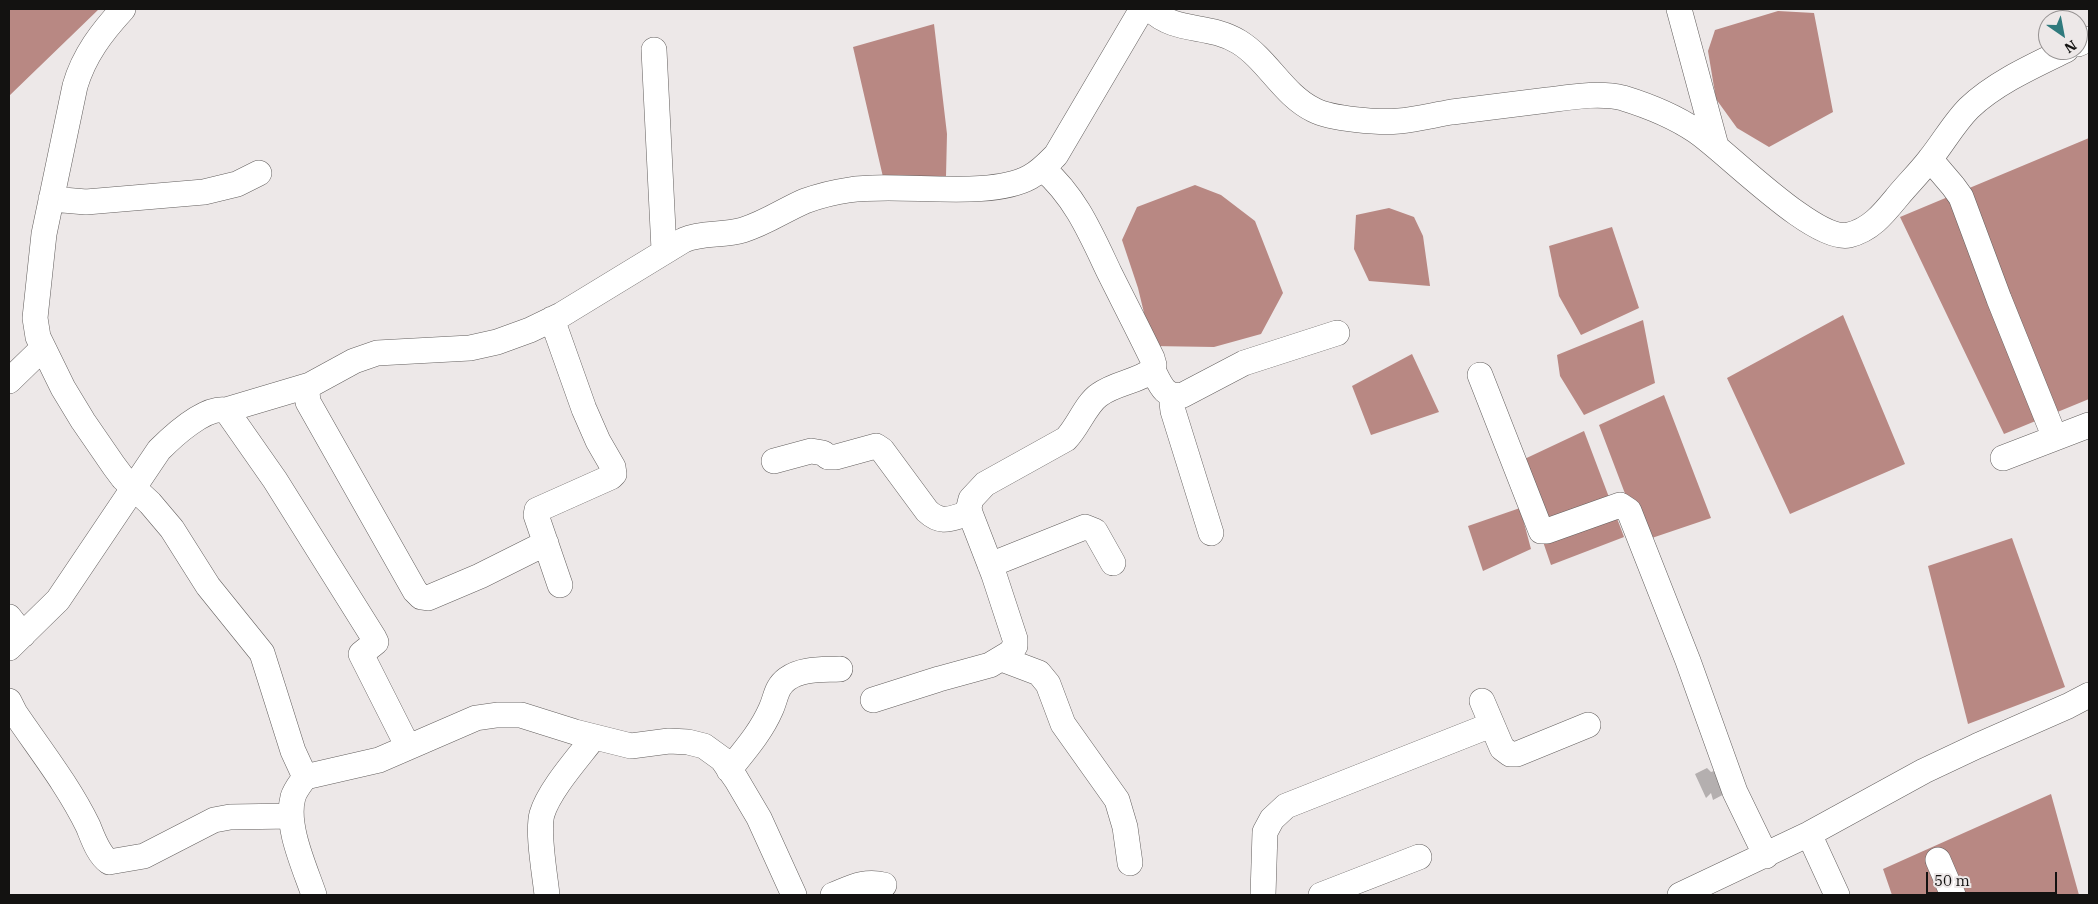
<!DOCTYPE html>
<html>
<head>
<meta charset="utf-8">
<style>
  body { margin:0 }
  #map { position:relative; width:2098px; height:904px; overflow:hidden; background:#ede8e8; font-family:"IBM Plex Serif",serif }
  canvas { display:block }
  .frame { position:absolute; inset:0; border:10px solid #131211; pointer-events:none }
  .north { position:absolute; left:2038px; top:10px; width:50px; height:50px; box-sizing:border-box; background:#ede8e8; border:1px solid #969292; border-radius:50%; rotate:147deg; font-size:14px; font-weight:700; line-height:20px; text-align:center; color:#131211 }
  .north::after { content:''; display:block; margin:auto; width:18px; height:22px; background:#307a7d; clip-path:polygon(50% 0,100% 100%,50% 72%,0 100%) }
  .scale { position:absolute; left:1926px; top:872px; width:131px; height:22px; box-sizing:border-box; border:2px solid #131211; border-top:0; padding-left:6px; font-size:15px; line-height:18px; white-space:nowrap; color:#131211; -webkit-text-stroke:4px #ede8e8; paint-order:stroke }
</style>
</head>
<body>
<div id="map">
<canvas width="2098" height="904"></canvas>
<div class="frame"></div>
<div class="north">N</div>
<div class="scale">50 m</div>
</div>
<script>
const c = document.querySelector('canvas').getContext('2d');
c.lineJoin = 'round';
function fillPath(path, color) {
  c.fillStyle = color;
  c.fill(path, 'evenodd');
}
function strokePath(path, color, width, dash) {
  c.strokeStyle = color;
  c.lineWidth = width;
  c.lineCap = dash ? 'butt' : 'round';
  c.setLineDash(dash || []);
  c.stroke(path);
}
const water = new Path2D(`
  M9 9H99L9 96Z
  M1778 11 1814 13 1833 112 1769 147 1737 128 1716 99 1708 51 1715 30Z
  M934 24 947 134 946 176 883 177 853 47Z
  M2089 138V399L2004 434 1900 217Z
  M1195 185 1221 195 1255 221 1283 293 1261 334 1214 347 1152 346 1138 288 1122 240 1137 207Z
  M1389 208 1414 217 1423 236 1430 286 1369 281 1354 249 1356 215Z
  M1612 227 1639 308 1581 335 1559 296 1549 246Z
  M1843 315 1905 464 1790 514 1727 378Z
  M1643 320 1655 383 1584 415 1560 376 1557 355Z
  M1412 354 1439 412 1371 435 1352 386Z
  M1664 395 1711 518 1643 541 1599 425Z
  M1584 431 1624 537 1551 565 1516 463Z
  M1520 508 1531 549 1483 571 1468 526Z
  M2012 538 2065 687 1968 724 1928 566Z
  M2051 794 2079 895H1892L1883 869Z`);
const building = new Path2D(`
  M1707 768 1711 772 1720 769 1730 791 1713 800 1711 793 1706 798 1695 774Z`);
const minor = new Path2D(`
  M123 9C102 32 84 55 75 86L44 234 35 318 38 337 63 388 83 421 114 466 123 478 150 503 172 529 208 586 262 653 293 751 305 777 379 760 476 718 497 715H521L575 732 631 746 669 741 688 742 704 746 722 759 736 779 759 818 794 895
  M1150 9C1176 34 1208 23 1239 42 1268 60 1283 95 1314 110 1331 119 1380 123 1399 121 1417 119 1434 115 1452 112 1484 108 1516 104 1548 100 1571 97 1600 92 1623 98 1649 106 1674 116 1696 131 1727 152 1815 243 1849 235 1871 230 1884 213 1898 196 1908 184 1920 172 1930 159 1943 143 1954 123 1969 108 1995 83 2033 66 2066 50
  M1679 9 1716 146
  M2078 44 2089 39
  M654 50 664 250
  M1930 159 1953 186 1961 197 1999 299 2055 438
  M51 199 86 202 204 192 237 184 259 173
  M552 319 584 409 598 441 613 467 614 474 611 477 537 510 536 515 560 585
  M1153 370C1160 384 1165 399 1183 395L1244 363 1337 333
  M1480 375 1541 531H1547L1620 505 1629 511 1688 661 1735 792 1766 856
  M9 381 43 348
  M1176 396 1172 403 1173 411 1211 533
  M226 410 310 385
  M2003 458 2089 425
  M774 461 811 451 823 453 828 457H836L876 446 882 450 927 511C942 525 951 518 970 513
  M546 543 480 576 428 598 421 597 415 591 308 402 307 392 310 385 354 361 377 353 470 348 497 342 530 330 561 315 684 240C703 232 723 236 743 230 766 223 784 210 805 201 819 196 835 192 849 190 900 182 988 200 1030 177 1041 171 1048 163 1056 155L1142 9
  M990 565 1085 527 1095 531 1113 563
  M9 617 23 635
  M9 648 58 600 159 450C173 436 205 406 226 410L275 480 374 638 376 642 361 654 408 747
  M1002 659 1039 673 1048 684 1063 724 1117 800 1125 827 1130 863
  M873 700 939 679 990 665 1010 653 1015 646V639L994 575 970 513 969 507 971 499 985 484 1066 439C1078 427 1086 404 1099 395 1115 383 1137 382 1153 370L1154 365 1152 358C1138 329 1123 300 1109 272 1091 234 1075 196 1043 169
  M9 701 15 713C40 750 68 785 88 826 93 838 98 854 109 862L144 856 214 820 230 817 291 816
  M1482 701 1502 748 1510 754H1517L1588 725
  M729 770C745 750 761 732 771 709 776 698 776 687 787 679 802 668 822 670 840 669
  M305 777C301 783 295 790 293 797 285 826 305 868 314 895
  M1809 834 1837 895
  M1938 860 1953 895
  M547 895C545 875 537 832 542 814 549 790 578 758 594 737
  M833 895C851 888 864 880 884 885
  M1263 895 1265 832 1272 819 1286 806 1491 725
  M1321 895 1419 857
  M1680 895 1809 834 1924 771 1977 746 2068 706 2089 695`);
fillPath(water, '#b88883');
fillPath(building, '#b4afaf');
strokePath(minor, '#635f5e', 26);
strokePath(minor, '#fff', 25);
</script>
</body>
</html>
